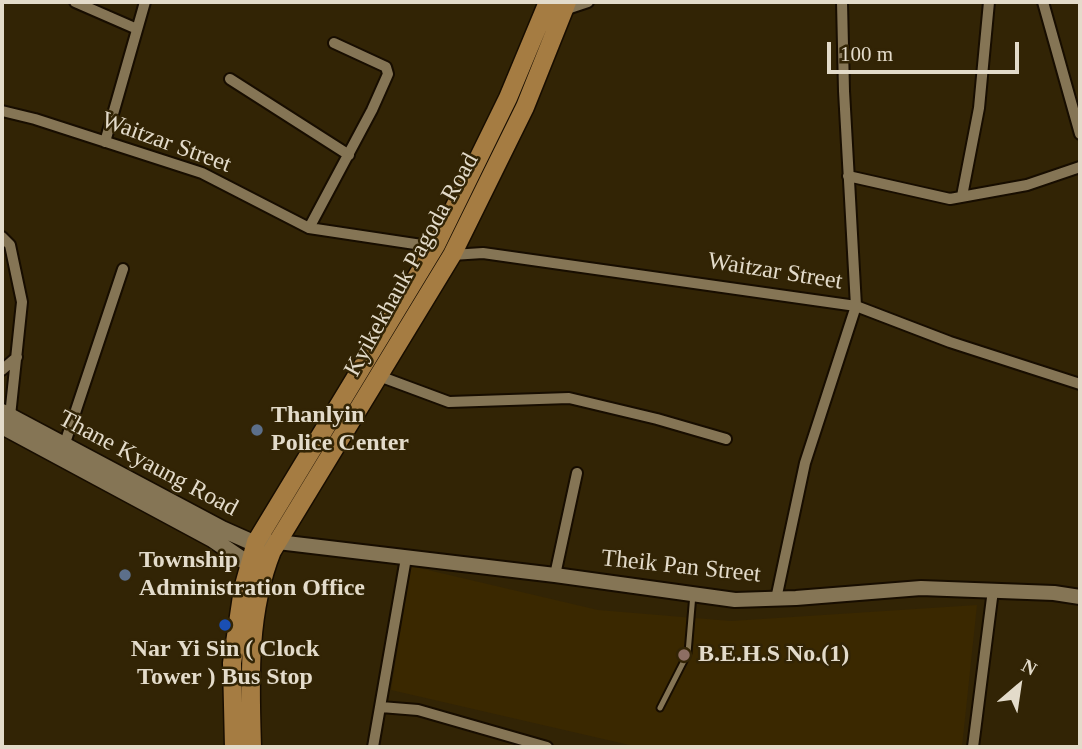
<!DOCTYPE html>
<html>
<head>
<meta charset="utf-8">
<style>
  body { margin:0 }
  #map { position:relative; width:1082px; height:749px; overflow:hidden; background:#322405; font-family:"Times New Roman",serif }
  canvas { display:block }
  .frame { position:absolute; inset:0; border:4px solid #e3dbca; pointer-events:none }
  .north { position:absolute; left:984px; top:651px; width:70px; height:70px; -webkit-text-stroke:5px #322405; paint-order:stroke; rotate:29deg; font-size:19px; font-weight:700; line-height:28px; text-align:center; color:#e3dbca }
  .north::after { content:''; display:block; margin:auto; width:24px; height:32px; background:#e3dbca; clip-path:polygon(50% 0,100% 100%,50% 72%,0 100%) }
  .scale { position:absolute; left:827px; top:42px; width:192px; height:32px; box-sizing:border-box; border:4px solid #e3dbca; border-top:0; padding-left:9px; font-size:21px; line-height:24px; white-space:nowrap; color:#e3dbca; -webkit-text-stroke:5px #322405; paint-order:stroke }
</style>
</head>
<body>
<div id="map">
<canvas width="1082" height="749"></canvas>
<div class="frame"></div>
<div class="north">N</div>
<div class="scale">100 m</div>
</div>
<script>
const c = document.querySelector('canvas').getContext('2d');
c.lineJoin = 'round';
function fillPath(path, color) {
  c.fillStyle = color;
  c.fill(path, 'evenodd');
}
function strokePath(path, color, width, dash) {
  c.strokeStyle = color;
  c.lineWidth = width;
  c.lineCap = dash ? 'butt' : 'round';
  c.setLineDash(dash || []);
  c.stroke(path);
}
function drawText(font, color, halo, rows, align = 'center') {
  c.font = font + ' "Times New Roman",serif';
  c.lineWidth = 5;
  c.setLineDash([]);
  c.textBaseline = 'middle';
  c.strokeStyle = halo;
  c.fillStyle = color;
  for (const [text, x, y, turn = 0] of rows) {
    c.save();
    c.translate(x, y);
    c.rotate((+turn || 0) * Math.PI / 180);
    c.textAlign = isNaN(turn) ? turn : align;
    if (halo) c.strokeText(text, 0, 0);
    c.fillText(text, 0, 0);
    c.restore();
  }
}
const built = new Path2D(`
  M411 566 598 610 731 621 977 605 962 747H638L391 690Z`);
const service = new Path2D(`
  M660 708 688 653 693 594`);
const minor = new Path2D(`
  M75 2 137 29
  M1043 2 1080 134
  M564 10 588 2
  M230 79 349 155
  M2 111 35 119 202 173 309 228 435 247
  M105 142 145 2
  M848 176 950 199 1027 185 1080 167
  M962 196 979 108 989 2
  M309 228 372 110 388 74 386 67 334 43
  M2 237 10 245 22 302 10 416
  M452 255 483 253 856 306 950 342 1080 384
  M2 370 17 357
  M379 376 449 402 569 398 657 419 726 439
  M64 446 123 269
  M555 575 577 473
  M776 599 805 463 856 306 844 91 842 2
  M381 707 418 710 547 747
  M373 747 406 558
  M973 747 993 590`);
const tertiary = new Path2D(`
  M278 542 555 575 735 600 796 598 921 588 1054 593 1080 597`);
const secondary = new Path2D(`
  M2 412 222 529 249 541 268 542
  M2 426 212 539 259 571`);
const primary = new Path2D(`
  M234 747 232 663 243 589 256 542 436 245 508 98 548 2
  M252 747C250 682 247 613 272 551L452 255 525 107 567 2`);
const markers = [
  [257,430,7,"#5c6f8a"],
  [125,575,7,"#5c6f8a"],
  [225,625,7,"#1a4fb4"],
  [684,655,7,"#8d6e63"]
];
const streetNames = [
  ["Waitzar Street",166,143,20],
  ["Kyikekhauk Pagoda Road",412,265,-61],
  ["Waitzar Street",775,272,9],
  ["Thane Kyaung Road",148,464,28],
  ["Theik Pan Street",681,567,6]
];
const poiNames = [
  ["Thanlyin",271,416],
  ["Police Center",271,444],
  ["Township",139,561],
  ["Administration Office",139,589],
  ["Nar Yi Sin ( Clock",225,650,"center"],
  ["Tower ) Bus Stop",225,678,"center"],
  ["B.E.H.S No.(1)",698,655]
];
fillPath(built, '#3a2800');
strokePath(service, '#170d00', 9);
strokePath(minor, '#170d00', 14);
strokePath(tertiary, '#170d00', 18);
strokePath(secondary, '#170d00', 19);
strokePath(primary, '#170d00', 21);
strokePath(service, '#857555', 5);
strokePath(minor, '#857555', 10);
strokePath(tertiary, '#857555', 14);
strokePath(secondary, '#857555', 16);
strokePath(primary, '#a57c42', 18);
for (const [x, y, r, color] of markers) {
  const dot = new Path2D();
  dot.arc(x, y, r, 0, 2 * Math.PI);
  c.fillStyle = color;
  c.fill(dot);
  strokePath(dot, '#322405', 2.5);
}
drawText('24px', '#e3dbca', '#322405', streetNames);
drawText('bold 24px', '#e3dbca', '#322405', poiNames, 'left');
</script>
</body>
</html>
